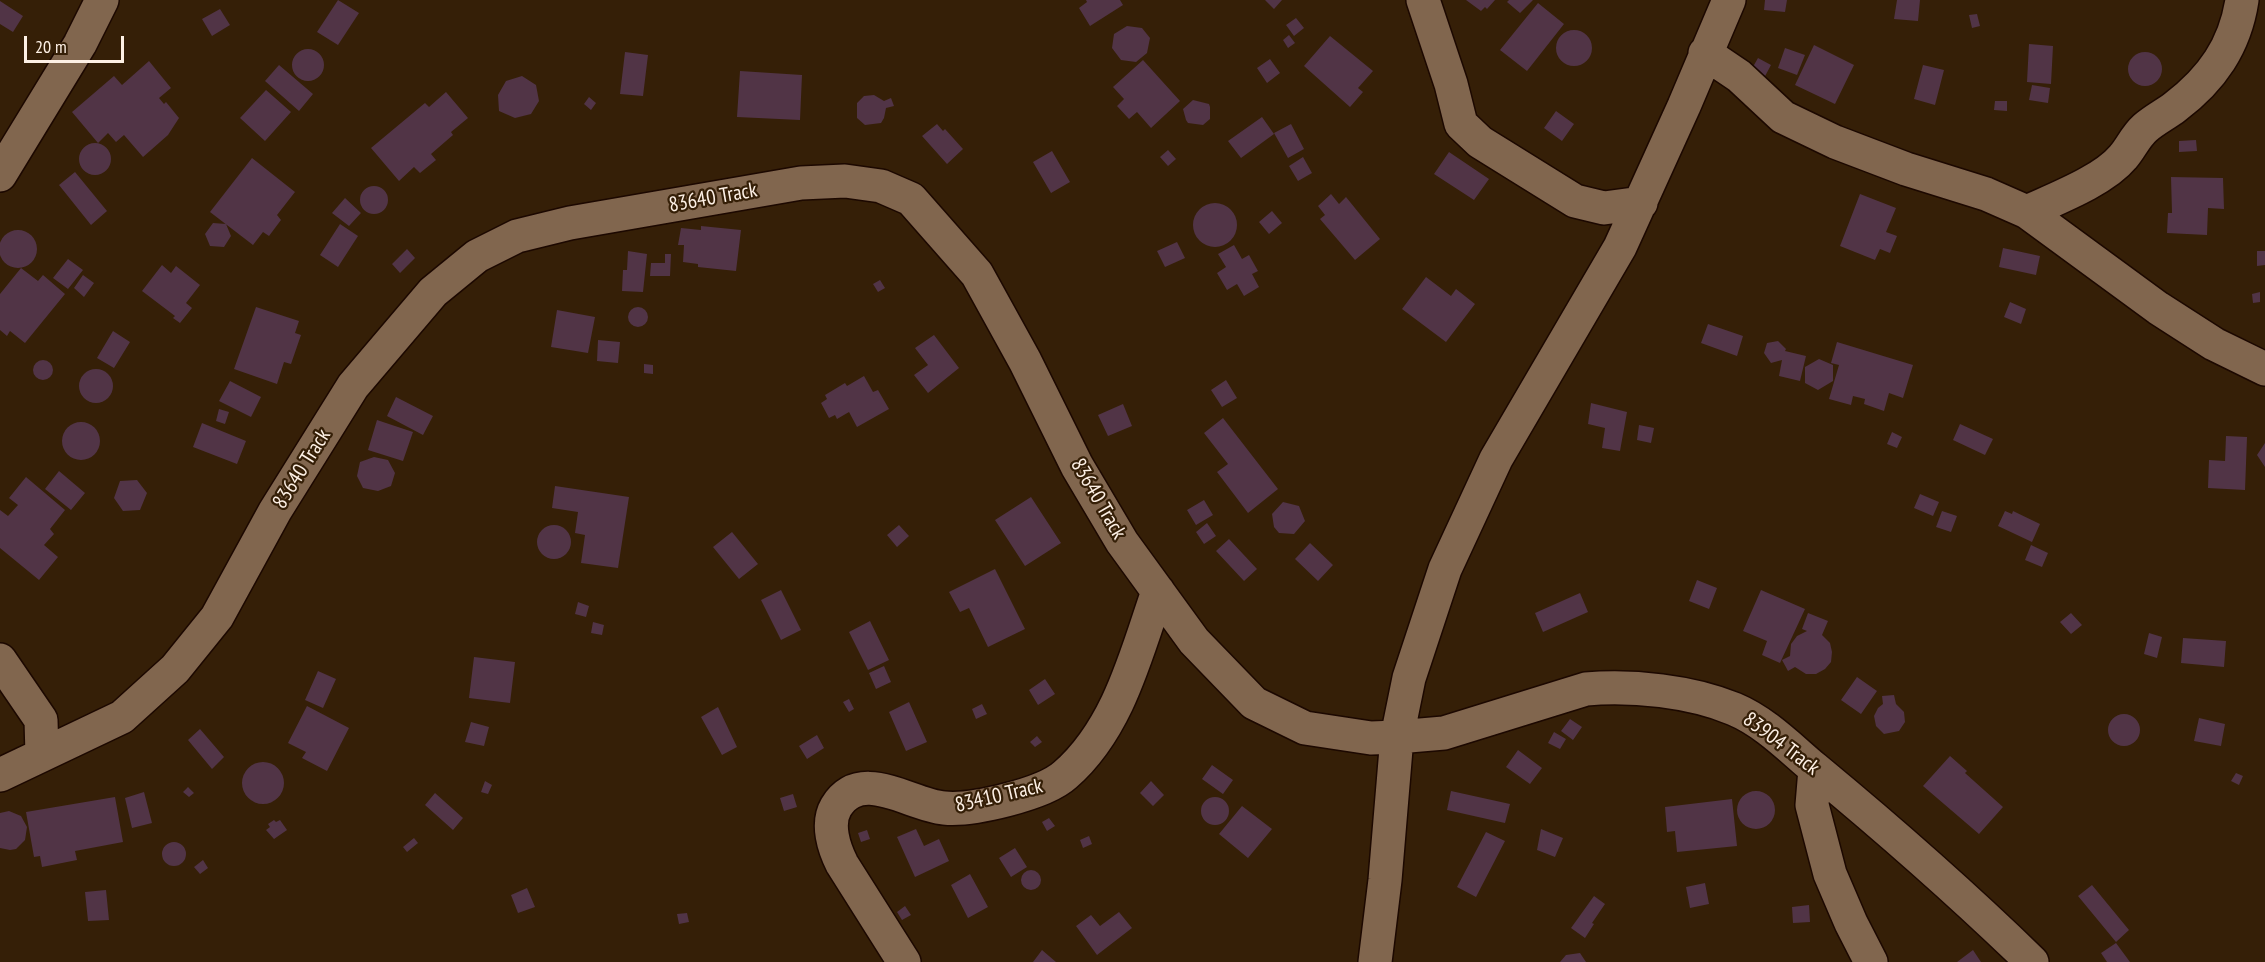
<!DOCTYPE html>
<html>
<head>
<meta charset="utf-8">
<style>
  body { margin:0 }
  #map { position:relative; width:2265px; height:962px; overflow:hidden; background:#351f07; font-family:"PT Sans Narrow",sans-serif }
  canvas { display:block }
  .scale { position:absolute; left:24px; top:36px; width:100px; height:27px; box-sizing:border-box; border:3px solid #fdf0e5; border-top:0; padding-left:8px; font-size:18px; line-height:21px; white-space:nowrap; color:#fdf0e5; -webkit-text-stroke:4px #351f07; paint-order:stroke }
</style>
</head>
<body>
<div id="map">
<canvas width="2265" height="962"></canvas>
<div class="scale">20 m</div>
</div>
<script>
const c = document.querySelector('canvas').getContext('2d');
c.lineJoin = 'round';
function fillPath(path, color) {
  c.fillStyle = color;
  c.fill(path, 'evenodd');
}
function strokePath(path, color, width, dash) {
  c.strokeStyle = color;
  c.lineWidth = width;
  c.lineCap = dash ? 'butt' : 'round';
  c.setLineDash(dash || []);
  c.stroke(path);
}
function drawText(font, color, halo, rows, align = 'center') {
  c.font = font + ' "PT Sans Narrow",sans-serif';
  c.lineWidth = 4.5;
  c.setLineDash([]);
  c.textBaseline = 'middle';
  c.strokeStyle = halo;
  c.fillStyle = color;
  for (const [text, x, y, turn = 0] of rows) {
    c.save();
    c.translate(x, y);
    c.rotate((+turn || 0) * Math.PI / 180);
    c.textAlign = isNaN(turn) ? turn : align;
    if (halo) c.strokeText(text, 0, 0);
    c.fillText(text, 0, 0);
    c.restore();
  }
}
const building = new Path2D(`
  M338 0 359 13 338 45 317 32Z
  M1086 0H1120L1123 5 1090 26 1079 8 1087 2Z
  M1265 0H1282L1274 9Z
  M1466 0H1495L1487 9 1485 7 1481 11Z
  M1509 0H1533L1520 13 1507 2Z
  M1765 0H1787L1785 12 1764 10Z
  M1897 0H1920L1918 21 1894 19Z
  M0 1 23 16 13 32 0 24Z
  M1538 3 1564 24 1527 71 1500 50Z
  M220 9 230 25 212 36 202 19Z
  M1977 14 1980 26 1972 28 1969 15Z
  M1296 18 1304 28 1294 36 1286 25Z
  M1127 26 1142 28 1150 38 1147 53 1136 62 1121 60 1112 48 1114 34Z
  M1556 48a18 18 0 1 1 36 0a18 18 0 1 1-36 0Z
  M1289 35 1295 43 1288 48 1283 40Z
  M1330 36 1373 71 1358 88 1363 92 1350 107 1304 66Z
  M2029 44 2053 46 2051 84 2027 82Z
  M1814 45 1854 65 1835 104 1795 85Z
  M1785 48 1805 55 1797 75 1778 68Z
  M292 65a16 16 0 1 1 32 0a16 16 0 1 1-32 0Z
  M2128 69a17 17 0 1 1 34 0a17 17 0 1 1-34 0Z
  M625 52 648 55 643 96 620 94Z
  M1758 58 1771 65 1763 80 1750 72Z
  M1270 59 1280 73 1267 83 1257 68Z
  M1143 60 1180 101 1151 128 1137 112 1129 119 1117 106 1124 99 1113 87Z
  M149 61 171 88 159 98 164 104 166 102 179 118 168 135 143 157 124 135 116 142 108 133 98 143 72 112 114 76 122 85Z
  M279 65 313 94 299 111 265 81Z
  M1923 65 1944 70 1935 105 1914 99Z
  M740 71 802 75 800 120 737 117Z
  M522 76 536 85 539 101 531 114 515 118 499 111 498 95 506 81Z
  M2032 85 2050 88 2048 103 2029 100Z
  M266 90 291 112 265 141 240 118Z
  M446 92 468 118 451 132 453 135 431 154 436 160 420 173 414 167 399 181 371 148 425 103 429 107Z
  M874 95 884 101 891 98 894 106 886 108 884 118 881 123 865 125 857 118V103L864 96Z
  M589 97 596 103 591 110 584 104Z
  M1193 100 1209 104 1210 107V119L1203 125 1188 123 1186 120 1183 109Z
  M1995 101H2007V111L1994 110Z
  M1556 111 1574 124 1562 141 1544 128Z
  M1262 117 1274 134 1241 158 1228 141Z
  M937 124 943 131 945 129 963 149 947 164 922 136Z
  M1291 124 1304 149 1288 158 1274 133Z
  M2196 140 2197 151 2179 152V141Z
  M79 159a16 16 0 1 1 32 0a16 16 0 1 1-32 0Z
  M1168 150 1176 159 1168 166 1160 157Z
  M1052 151 1070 182 1051 193 1033 162Z
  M1449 152 1489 179 1474 200 1434 174Z
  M1303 157 1312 173 1298 181 1289 166Z
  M252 158 295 192 277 215 281 220 269 236 263 232 253 245 210 212Z
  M75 172 107 211 91 225 59 185Z
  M2171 177 2223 178 2224 209 2208 208 2207 235 2167 233 2168 213H2172Z
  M360 200a14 14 0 1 1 28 0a14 14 0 1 1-28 0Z
  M1331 194 1339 204 1346 197 1380 239 1355 260 1320 219 1325 215 1318 206Z
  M1860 194 1896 208 1886 232 1897 236 1890 253 1880 249 1875 260 1840 246Z
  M345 198 361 213 349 226 332 213Z
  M1193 225a22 22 0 1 1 44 0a22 22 0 1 1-44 0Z
  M1272 211 1282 223 1269 234 1259 222Z
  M213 223 226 224 231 236 224 247 210 246 205 234Z
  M340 224 358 236 338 267 320 255Z
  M701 226 741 230 736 271 698 267V264L683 262 684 245H678L681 228 701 230Z
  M-1 249a19 19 0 1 1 38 0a19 19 0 1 1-38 0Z
  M1177 242 1185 258 1165 267 1157 251Z
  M1234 245 1242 259 1249 255 1258 271 1252 274 1259 287 1244 296 1237 284 1227 290 1217 273 1226 267 1218 254Z
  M2003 248 2040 256 2036 275 1999 267Z
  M407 249 415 258 400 273 392 264Z
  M628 251 647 254 643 292 622 291 623 270H627Z
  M2257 251H2265V265L2257 266Z
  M665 254H671L670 276H650L651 263H665Z
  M68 259 83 270 68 289 53 278Z
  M162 265 171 273 176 266 200 285 186 303 192 308 180 323 173 318 175 316 142 291Z
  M21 268 38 281 43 275 65 294 25 343 10 331 7 336 0 330V294Z
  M83 275 94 283 84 297 74 288Z
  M1426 277 1451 296 1456 289 1475 304 1446 342 1402 309Z
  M880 280 885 288 878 292 873 284Z
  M2260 292V302L2253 303 2252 294Z
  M2010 302 2026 309 2021 324 2004 317Z
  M628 317a10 10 0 1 1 20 0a10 10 0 1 1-20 0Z
  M256 307 299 321 295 333 301 335 291 364 284 362 277 384 234 369Z
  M557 310 595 317 588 353 551 347Z
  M1708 324 1743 336 1737 356 1701 343Z
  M113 331 130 342 114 368 97 358Z
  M934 335 959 368 928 393 914 375 928 365 915 348Z
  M598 340 620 342 618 363 597 361Z
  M1778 341 1786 349 1785 351 1806 356 1800 381 1779 376 1782 360 1771 363 1764 353 1767 343Z
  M1837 342 1913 365 1903 398 1889 393 1884 411 1864 404 1865 399 1853 396 1851 405 1829 399 1839 365 1831 363Z
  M1819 359 1833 365V381L1818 390 1805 383V367Z
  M33 370a10 10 0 1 1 20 0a10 10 0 1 1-20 0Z
  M644 364 653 365V374L644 373Z
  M79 386a17 17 0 1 1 34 0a17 17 0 1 1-34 0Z
  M864 376 873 392 878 390 889 409 857 427 849 412 837 419 835 415 829 418 821 403 827 399 825 395 845 383 847 386Z
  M1226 380 1237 398 1222 407 1211 390Z
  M230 381 261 397 251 417 219 401Z
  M396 397 433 416 423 435 387 416Z
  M1591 403 1627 412 1620 451 1602 448 1605 428 1588 424Z
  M1123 404 1132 426 1108 436 1098 415Z
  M219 409 229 412 225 424 216 421Z
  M1223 418 1278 489 1248 513 1217 472 1228 464 1204 433Z
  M377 420 413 432 403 461 368 450Z
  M62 441a19 19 0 1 1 38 0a19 19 0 1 1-38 0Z
  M202 423 246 441 237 464 193 447Z
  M1960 424 1993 439 1985 455 1953 440Z
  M1639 425 1654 428 1651 443 1637 440Z
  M1892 432 1902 437 1897 448 1887 444Z
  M2226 436 2247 437 2245 490 2208 488 2209 460 2225 461Z
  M2265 443V467L2257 455Z
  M374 457 388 460 395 473 391 486 378 491 363 488 357 476 360 462Z
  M59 471 85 493 71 510 45 489Z
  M26 477 65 510 50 529 54 534 44 545 58 557 39 580 0 548V510L8 516 18 505 9 498Z
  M137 480 147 493 140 510 123 511 114 498 120 481Z
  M555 486 629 497 618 568 581 563 585 535 575 533 578 512 552 508Z
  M1920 494 1939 502 1933 516 1914 508Z
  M1031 497 1061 543 1025 566 995 520Z
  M1204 500 1213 515 1196 525 1187 510Z
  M1283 502 1299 506 1305 521 1294 534 1279 533 1274 527 1272 514Z
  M1942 511 1957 516 1951 532 1936 527Z
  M2005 511 2012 514 2013 511 2040 524 2032 542 1998 526Z
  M1207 523 1216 536 1204 544 1196 532Z
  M899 525 909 536 897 547 887 535Z
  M537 542a17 17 0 1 1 34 0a17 17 0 1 1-34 0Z
  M732 532 758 564 739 579 713 547Z
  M1229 539 1257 569 1244 581 1216 551Z
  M1310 543 1333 565 1318 581 1295 559Z
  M2031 545 2048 553 2042 567 2025 560Z
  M995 569 1025 629 988 647 969 608 960 612 949 592Z
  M1697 580 1717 588 1709 609 1689 601Z
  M781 590 801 630 781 640 761 600Z
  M1761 590 1805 609 1780 663 1762 655 1767 641 1743 631Z
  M1580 593 1588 612 1543 632 1535 613Z
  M578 602 589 606 586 617 575 614Z
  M1808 613 1828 621 1822 635 1830 643 1832 652 1831 662 1825 669 1816 674H1806L1795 667 1788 671 1782 660 1790 656 1791 644 1797 636 1807 631 1802 629Z
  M2071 613 2082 625 2071 634 2060 622Z
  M870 621 889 660 868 670 849 632Z
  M593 622 604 625 602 635 591 633Z
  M2149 633 2162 637 2157 658 2144 654Z
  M2183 638 2226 641 2224 667 2181 663Z
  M474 657 515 662 510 703 469 698Z
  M884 666 891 682 876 689 869 673Z
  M318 671 336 679 323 708 305 700Z
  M1857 677 1877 691 1861 714 1841 700Z
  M1045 679 1055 694 1038 705 1029 690Z
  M1894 695 1896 704 1904 712 1905 722 1899 731 1884 734 1876 726 1874 716 1878 708 1883 704 1882 696Z
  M849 699 854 709 849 712 843 702Z
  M909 702 927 742 906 751 889 712Z
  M982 704 987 714 976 719 972 709Z
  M307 706 349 728 327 771 302 758 306 752 288 743Z
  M718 707 737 747 722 755 701 717Z
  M2108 730a16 16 0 1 1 32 0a16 16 0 1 1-32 0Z
  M2199 718 2225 724 2221 746 2194 741Z
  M1570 719 1582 727 1573 740 1561 731Z
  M471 722 489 727 484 746 465 742Z
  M200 729 224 757 212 769 188 740Z
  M1554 732 1566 739 1560 749 1548 743Z
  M817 735 824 748 807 759 799 746Z
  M1037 736 1042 742 1035 747 1030 742Z
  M1518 750 1542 768 1530 784 1506 767Z
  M1950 756 1967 771 1965 773 2003 807 1979 834 1923 786Z
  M242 783a21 21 0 1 1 42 0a21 21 0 1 1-42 0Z
  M1212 765 1233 780 1223 794 1202 779Z
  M2236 773 2243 776 2239 785 2231 781Z
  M485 781 492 785 488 794 481 792Z
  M1151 781 1164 795 1153 806 1140 793Z
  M188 787 194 793 189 797 183 792Z
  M1451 791 1510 804 1505 823 1447 810Z
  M1737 810a19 19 0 1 1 38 0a19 19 0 1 1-38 0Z
  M144 792 152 823 132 828 125 798Z
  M435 793 463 818 453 830 425 805Z
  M793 794 797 807 784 811 780 798Z
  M1201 811a14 14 0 1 1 28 0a14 14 0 1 1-28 0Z
  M115 797 123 842 75 851 77 860 42 867 40 856 34 857 26 812Z
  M1732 799 1737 846 1677 852 1675 831 1667 832 1665 807Z
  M1242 806 1272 829 1248 858 1219 834Z
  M9 811 21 816 27 827 25 840 16 849 10 850 0 848V813Z
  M1049 818 1055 826 1047 831 1042 822Z
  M274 820 276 822 280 820 287 830 274 839 266 830 270 827 268 824Z
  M916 829 924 846 939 839 949 861 915 877 897 837Z
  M1541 829 1563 838 1555 857 1537 850Z
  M867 830 870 839 861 842 858 833Z
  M1486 832 1505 841 1476 897 1457 887Z
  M1089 836 1092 844 1083 848 1080 840Z
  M414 838 418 843 407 852 403 847Z
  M162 854a12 12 0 1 1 24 0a12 12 0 1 1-24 0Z
  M1015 848 1027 867 1011 877 999 858Z
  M203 860 208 868 200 874 194 867Z
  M1021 880a10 10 0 1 1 20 0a10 10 0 1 1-20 0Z
  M970 874 988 907 968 918 951 885Z
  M1705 883 1709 904 1690 908 1686 887Z
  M2092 885 2129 930 2116 942 2078 896Z
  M527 888 535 907 518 913 511 895Z
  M106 890 109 920 88 921 85 892Z
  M1594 896 1605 904 1592 923 1594 924 1585 938 1571 928Z
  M1809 905 1810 922 1793 923 1792 907Z
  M905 906 911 915 902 920 897 912Z
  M1119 912 1132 928 1097 955 1076 926 1091 915 1100 926Z
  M687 913 689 922 679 924 677 914Z
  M2116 943 2130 962H2107L2101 953Z
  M1042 950 1056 962H1033Z
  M1973 950 1981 962H1957Z
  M1580 953 1586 962H1560L1566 955Z`);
const minor = new Path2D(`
  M1423 0 1451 84 1461 124 1480 142 1575 201 1604 208 1641 203
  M1705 53 1739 76 1783 117 1835 142 1906 169 1986 194 2027 212 2158 308 2214 344 2265 369
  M0 175 80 44 102 0
  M2027 212C2055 199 2103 181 2123 157 2131 148 2135 137 2145 128 2154 120 2166 114 2175 107 2212 79 2235 46 2242 0
  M0 660 41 720 42 755
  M1815 769 1812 805 1830 874 1851 923 1871 962
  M0 775 122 717 175 669 217 617 275 511 353 386 433 292 477 256 517 236 570 223 801 183 845 181 881 186 911 199 977 274 1025 361 1077 466 1122 542 1194 641 1254 703 1305 728 1371 738 1397 737 1444 733 1586 689C1632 685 1691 691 1734 709 1765 722 1789 747 1814 768 1889 830 1962 894 2032 962
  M904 962 842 864C834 848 826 824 836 807 861 766 910 805 944 808 972 811 1044 794 1065 775 1118 729 1136 655 1158 591
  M1375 962 1385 880 1397 737 1409 678 1445 569 1496 459 1620 247 1684 106 1729 0`);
const streetNames = [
  ["83640 Track",713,198,-10],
  ["83640 Track",302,469,-58],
  ["83640 Track",1098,499,60],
  ["83904 Track",1781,744,37],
  ["83410 Track",999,796,-13]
];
fillPath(building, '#513446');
strokePath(minor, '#1c0800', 36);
strokePath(minor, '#81664e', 33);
drawText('21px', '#fdf0e5', '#351f07', streetNames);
</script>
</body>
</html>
